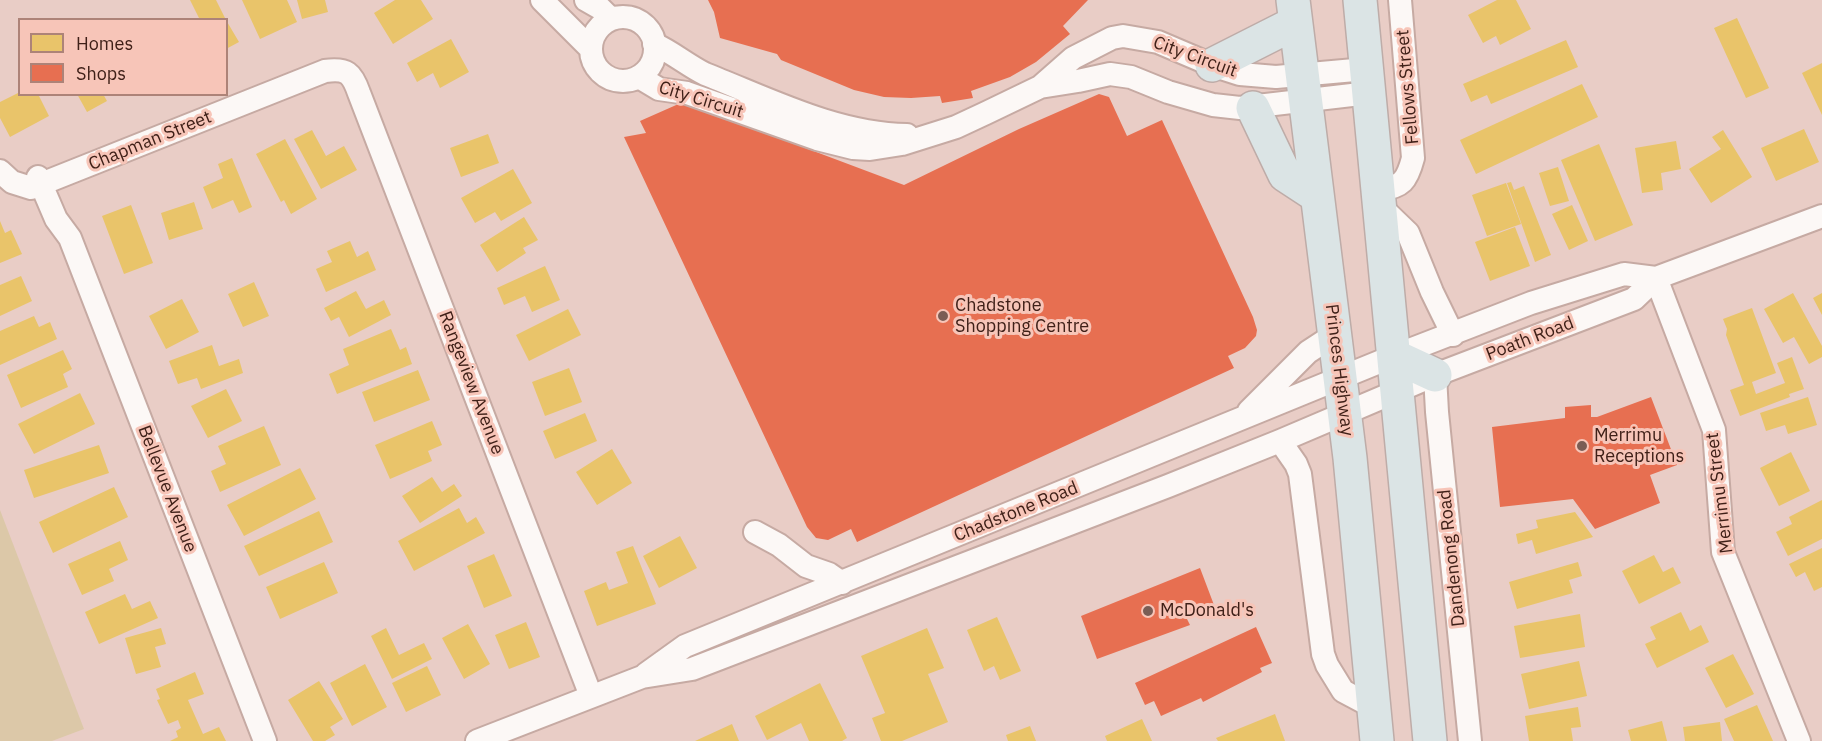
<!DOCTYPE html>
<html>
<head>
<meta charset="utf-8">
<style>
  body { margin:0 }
  #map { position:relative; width:1822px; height:741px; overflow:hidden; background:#e9cdc6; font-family:"IBM Plex Sans",sans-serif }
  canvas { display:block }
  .legend { position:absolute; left:18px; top:18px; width:210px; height:78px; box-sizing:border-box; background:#f7c5b8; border:2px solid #ad8378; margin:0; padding:8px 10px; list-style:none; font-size:18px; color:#3f2018 }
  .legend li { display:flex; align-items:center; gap:12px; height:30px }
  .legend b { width:30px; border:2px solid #ad8378 }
</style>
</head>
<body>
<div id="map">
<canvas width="1822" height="741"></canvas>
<ul class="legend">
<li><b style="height:16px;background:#e9c46a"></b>Homes</li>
<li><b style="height:16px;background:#e76f51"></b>Shops</li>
</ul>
</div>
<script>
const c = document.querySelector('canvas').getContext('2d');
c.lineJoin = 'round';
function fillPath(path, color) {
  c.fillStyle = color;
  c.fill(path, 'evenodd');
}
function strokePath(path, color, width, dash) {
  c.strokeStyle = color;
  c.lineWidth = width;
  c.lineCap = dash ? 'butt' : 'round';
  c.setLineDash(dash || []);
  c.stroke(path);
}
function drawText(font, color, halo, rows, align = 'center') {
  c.font = font + ' "IBM Plex Sans",sans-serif';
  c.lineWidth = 6;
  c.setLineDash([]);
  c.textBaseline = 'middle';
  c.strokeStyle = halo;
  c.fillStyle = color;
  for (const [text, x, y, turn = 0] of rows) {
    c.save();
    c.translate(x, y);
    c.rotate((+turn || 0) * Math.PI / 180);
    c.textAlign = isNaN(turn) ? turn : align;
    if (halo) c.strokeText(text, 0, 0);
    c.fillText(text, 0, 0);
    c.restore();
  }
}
const green = new Path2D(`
  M0 510 84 729 52 741H0Z`);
const homes = new Path2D(`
  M190 0H216L226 20H200Z
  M242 0H287L297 22 260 39Z
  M297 0H325L328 12 302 19Z
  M395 0H421L433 19 393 44 374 13Z
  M1497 0H1516L1531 29 1500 45 1496 36 1483 43 1468 15Z
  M1737 18 1769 88 1746 98 1714 28Z
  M226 20 239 42 226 49Z
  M451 39 469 72 440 88 433 73 417 82 407 63Z
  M1566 40 1578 67 1491 104 1487 95 1471 102 1463 84Z
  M1822 63V115L1802 73Z
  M1582 84 1598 117 1476 174 1460 140Z
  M20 92V94H38L49 116 10 137 0 118V102Z
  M77 94H103L107 101 87 112Z
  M1804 129 1819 162 1776 181 1761 148Z
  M312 130 326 156 344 146 357 170 321 189 294 139Z
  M1723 130 1752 177 1711 203 1689 169 1721 149 1712 137Z
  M488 134 499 163 461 177 450 148Z
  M285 139 317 199 291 214 284 200 281 202 256 154Z
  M1676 141 1681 169 1661 173 1663 190 1642 193 1635 148Z
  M1599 144 1633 225 1595 241 1561 160Z
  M232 158 252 207 239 213 233 200 212 209 203 187 223 178 218 164Z
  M1558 167 1569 201 1550 206 1539 173Z
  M513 169 532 203 501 221 495 212 475 223 461 198Z
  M1511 182 1514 190 1524 186 1551 255 1535 262 1507 183Z
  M1506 183 1521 224 1487 236 1472 195Z
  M194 202 203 229 169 240 161 213Z
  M131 205 153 263 124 274 102 216Z
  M1572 205 1588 241 1569 250 1552 214Z
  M524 217 538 240 523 248 526 253 497 272 480 245Z
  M0 221 5 233 11 230 22 254 0 263Z
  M1515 227 1530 266 1490 281 1475 242Z
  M350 241 357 257 368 251 376 270 326 292 316 269 332 262 327 251Z
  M545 266 560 300 532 312 525 296 504 305 497 288Z
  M21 276 32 301 0 316V285Z
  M254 282 269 316 243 327 228 294Z
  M356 291 366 309 384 300 391 315 349 337 339 317 331 321 324 308Z
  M1793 293 1822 346V357L1809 364 1794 337 1783 343 1764 309Z
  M1822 293V315L1813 298Z
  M182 299 199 332 166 349 149 316Z
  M1752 308 1776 373 1752 382 1756 394 1785 383 1777 363 1792 357 1804 389 1789 394 1790 397 1740 416 1730 390 1744 385 1726 335 1727 329 1723 319Z
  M568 309 581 335 529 361 516 335Z
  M34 316 39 327 50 322 57 339 0 365V331Z
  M391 329 400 350 406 347 412 364 337 394 329 374 349 365 343 349Z
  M212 345 219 366 239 359 243 373 201 389 197 378 178 384 169 361Z
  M63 350 72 369 63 374 68 387 21 408 7 375Z
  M569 368 582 402 545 416 532 382Z
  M418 370 430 400 374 422 362 392Z
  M226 389 242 421 208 438 191 406Z
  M80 393 95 424 34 454 18 424Z
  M1808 397 1817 425 1788 434 1785 425 1766 431 1760 413Z
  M585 413 597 441 555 459 543 431Z
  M432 421 442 445 428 451 432 461 390 479 375 445Z
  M264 426 281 465 220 492 211 471 226 464 218 446Z
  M99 445 109 473 34 498 24 470Z
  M612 449 632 483 597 505 576 472Z
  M1791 452 1810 491 1779 506 1760 468Z
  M300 468 316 499 244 536 227 505Z
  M432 477 442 492 454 484 462 496 420 523 402 496Z
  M114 487 128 517 53 553 39 522Z
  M1822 500V539L1788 556 1776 532 1792 524 1789 517Z
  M459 508 467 523 476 517 485 533 414 571 398 541Z
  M319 511 333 542 259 576 244 546Z
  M1575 512 1593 537 1536 554 1532 540 1518 544 1516 534 1538 528 1536 520Z
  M680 536 697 568 659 588 643 556Z
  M120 541 128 560 109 569 114 581 82 595 68 564Z
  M633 546 656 604 597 626 584 591 606 582 609 590 628 583 616 552Z
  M1822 548V587L1814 591 1805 572 1796 577 1789 564Z
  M494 554 512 596 484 608 467 566Z
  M1654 555 1663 572 1673 567 1681 583 1639 604 1622 571Z
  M324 562 338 593 280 619 266 587Z
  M1578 562 1582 576 1569 580 1573 593 1517 609 1509 582Z
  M125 594 132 609 150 601 158 618 99 644 85 612Z
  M1681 612 1690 631 1701 625 1709 642 1657 668 1645 644 1656 639 1650 627Z
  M1580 614 1585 647 1520 658 1514 626Z
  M997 617 1021 671 1000 680 994 666 984 671 967 630Z
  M526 622 540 657 509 669 495 635Z
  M468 624 490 664 464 679 442 638Z
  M161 628 166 644 155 647 161 667 136 674 125 638Z
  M386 628 399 655 424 643 432 659 392 679 371 636Z
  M927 628 944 668 928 674 948 722 902 741H881L872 718 885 713 861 656Z
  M1733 654 1754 694 1726 708 1705 668Z
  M1579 661 1587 696 1529 709 1521 674Z
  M365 664 387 707 352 726 330 683Z
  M427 666 441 695 406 712 392 683Z
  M195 672 204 694 188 700 203 734 219 727 226 741H170L178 737 176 731 181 728 178 720 168 724 157 700 160 699 156 689Z
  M319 681 343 719 330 727 335 735 325 741H313L288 700Z
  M820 683 847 738 842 741H809L801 723 767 740 755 716Z
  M1757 705 1773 741H1734L1724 719Z
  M1578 707 1581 727 1571 728 1573 741H1529L1525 716Z
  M1275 714 1285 741H1218L1216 738Z
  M1142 719 1152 741H1107L1105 736Z
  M1662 721 1667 741H1631L1628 730Z
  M1720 722 1722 741H1685L1683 727Z
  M732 724 739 741H695Z
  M1030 726 1036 741H1008L1006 735Z`);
const shops = new Path2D(`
  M708 0H1088L1063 26 1070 34 1036 62 1010 77 971 91 973 98 942 103 940 96 911 98 884 97 854 90 781 60 777 54 720 38 714 12Z
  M1099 94 1109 97 1127 136 1162 120 1253 317 1257 330 1256 336 1245 348 1228 356 1234 368 857 542 851 529 828 540 816 538 807 527 624 137 646 133 640 121 683 102 904 185 1019 129Z
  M1651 397 1677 465 1650 475 1660 503 1595 529 1573 499 1500 507 1492 427 1565 418V407L1591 405V417H1597Z
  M1200 568 1214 605 1186 617 1190 625 1097 659 1081 616Z
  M1256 627 1272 663 1260 668 1262 672 1203 702 1201 698 1161 716 1154 701 1145 705 1135 683Z`);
const minor = new Path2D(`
  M542 0 590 48
  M586 0 600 8 611 19
  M591 49a32 32 0 1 1 64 0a32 32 0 1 1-64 0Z
  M654 44C672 52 687 65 705 74 769 99 836 134 907 135
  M639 77 659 89 687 93 817 139 853 148 870 149 902 144 956 127 986 113 1040 87 1073 58 1112 38 1123 36 1158 42 1212 65 1240 74 1276 77 1366 69
  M1040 87 1078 81 1110 74 1131 77 1168 92 1213 105 1240 108 1369 93
  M0 171 12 182 31 188 325 71C347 68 352 73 359 93L591 696
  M38 177 56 219 70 238 265 741
  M1379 190C1402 187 1407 181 1413 158L1400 0
  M1380 206 1408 233 1432 292 1453 335
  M1656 278 1714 430 1723 552 1799 741
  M1435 375 1437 412 1470 741
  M1249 411 1308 352 1334 335
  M1280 441 1296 464 1300 474 1323 654 1327 665 1343 691 1375 708
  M755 532 779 545 806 566 829 574 842 583
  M646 674 685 646 1394 356 1531 303 1624 274 1656 278
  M477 741 642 677 692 669 1168 486 1280 441 1435 375 1634 299 1656 278 1822 216`);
const highway = new Path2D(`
  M1293 0 1350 458 1377 741
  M1360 0 1430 741
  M1212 65 1295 23
  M1253 108 1285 175 1317 196
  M1394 356 1435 375`);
const markers = [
  [943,316,6,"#7a5d55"],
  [1582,446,6,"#7a5d55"],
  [1148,611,6,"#7a5d55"]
];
const streetNames = [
  ["City Circuit",1195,57,20],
  ["Fellows Street",1408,87,-95],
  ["City Circuit",701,100,17],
  ["Chapman Street",150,141,-22],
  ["Poath Road",1530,339,-21],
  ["Princes Highway",1339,370,83],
  ["Rangeview Avenue",471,383,69],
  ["Bellevue Avenue",167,489,69],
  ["Merrimu Street",1720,493,-97],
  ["Chadstone Road",1016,512,-22],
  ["Dandenong Road",1452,558,-96]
];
const poiNames = [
  ["Chadstone",955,306],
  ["Shopping Centre",955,327],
  ["Merrimu",1594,436],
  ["Receptions",1594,457],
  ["McDonald's",1160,611]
];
fillPath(green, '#dcc8a8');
fillPath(homes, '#e9c46a');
fillPath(shops, '#e76f51');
strokePath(minor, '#c6aaa3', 26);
strokePath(highway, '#beaca8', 36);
strokePath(minor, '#fcf8f6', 22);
strokePath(highway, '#dbe4e5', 33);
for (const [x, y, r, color] of markers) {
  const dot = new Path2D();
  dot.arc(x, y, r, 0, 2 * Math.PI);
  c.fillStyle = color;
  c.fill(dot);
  strokePath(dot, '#f7c5b8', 2);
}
drawText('18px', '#3f2018', '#f7c5b8', streetNames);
drawText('18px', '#3f2018', '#f7c5b8', poiNames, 'left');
</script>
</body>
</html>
